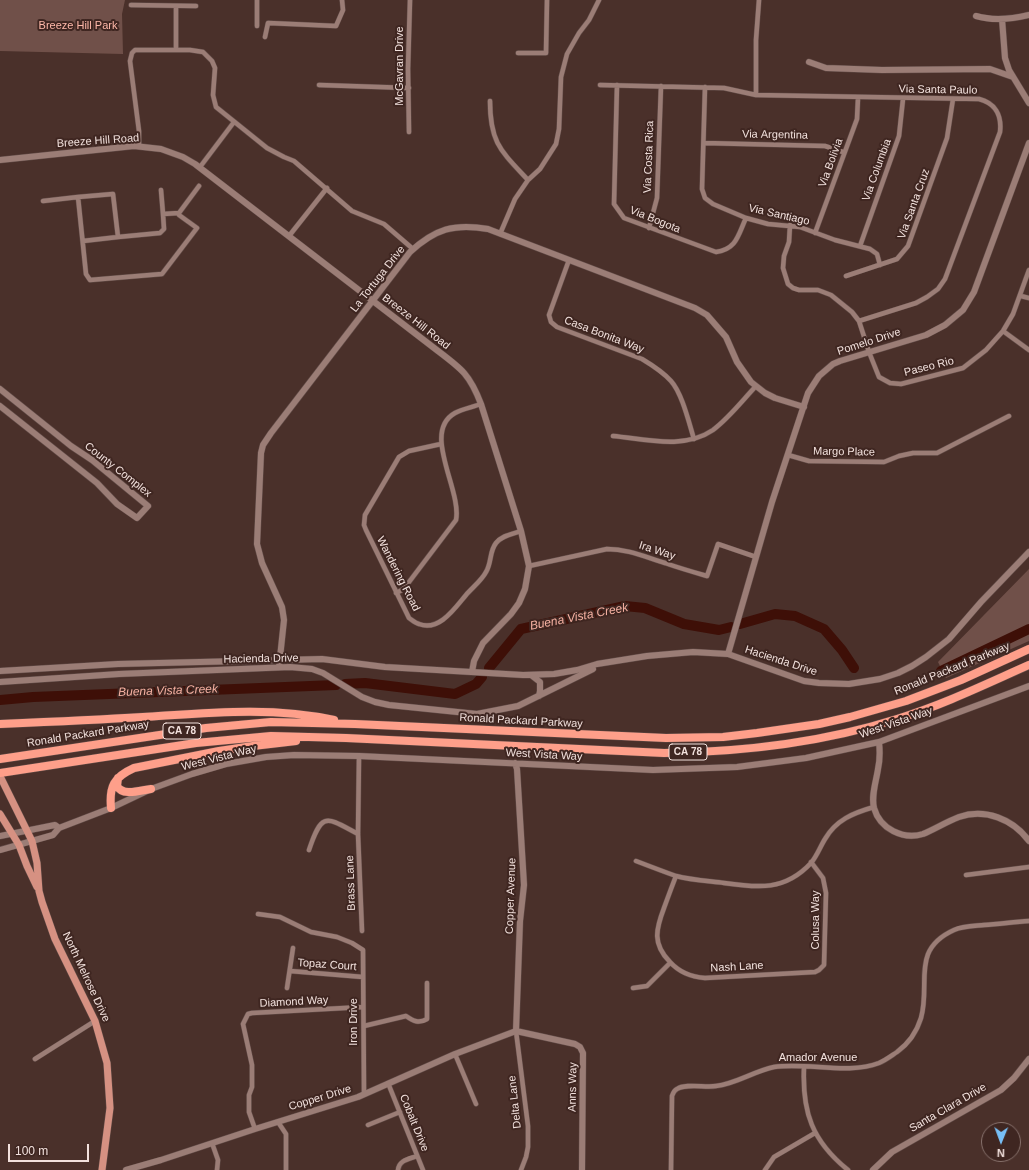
<!DOCTYPE html>
<html>
<head>
<meta charset="utf-8">
<style>
  body { margin:0 }
  #map { position:relative; width:1029px; height:1170px; overflow:hidden; background:#4a302a; font-family:Arial,sans-serif }
  canvas { display:block }
  .north { position:absolute; left:981px; top:1122px; width:40px; height:40px; box-sizing:border-box; background:#3f2621; border:1px solid #87716c; border-radius:50%; rotate:181deg; font-size:11px; font-weight:700; line-height:16px; text-align:center; color:#f2e1dd }
  .north::after { content:''; display:block; margin:auto; width:14px; height:18px; background:#77bff7; clip-path:polygon(50% 0,100% 100%,50% 72%,0 100%) }
  .scale { position:absolute; left:8px; top:1144px; width:81px; height:18px; box-sizing:border-box; border:2px solid #f2e1dd; border-top:0; padding-left:5px; font-size:12px; line-height:14px; white-space:nowrap; color:#f2e1dd; -webkit-text-stroke:3px #3f2621; paint-order:stroke }
</style>
</head>
<body>
<div id="map">
<canvas width="1029" height="1170"></canvas>
<div class="north">N</div>
<div class="scale">100 m</div>
</div>
<script>
const c = document.querySelector('canvas').getContext('2d');
c.lineJoin = 'round';
function fillPath(path, color) {
  c.fillStyle = color;
  c.fill(path, 'evenodd');
}
function strokePath(path, color, width, dash) {
  c.strokeStyle = color;
  c.lineWidth = width;
  c.lineCap = dash ? 'butt' : 'round';
  c.setLineDash(dash || []);
  c.stroke(path);
}
function drawText(font, color, halo, rows, align = 'center') {
  c.font = font + ' Arial,sans-serif';
  c.lineWidth = 4;
  c.setLineDash([]);
  c.textBaseline = 'middle';
  c.strokeStyle = halo;
  c.fillStyle = color;
  for (const [text, x, y, turn = 0] of rows) {
    c.save();
    c.translate(x, y);
    c.rotate((+turn || 0) * Math.PI / 180);
    c.textAlign = isNaN(turn) ? turn : align;
    if (halo) c.strokeText(text, 0, 0);
    c.fillText(text, 0, 0);
    c.restore();
  }
}
const green = new Path2D(`
  M0 0H125L122 14 123 54 0 51Z
  M1029 569V641L946 678 938 662Z`);
const river = new Path2D(`
  M740 624 775 614 795 616 824 629 842 650 854 668
  M489 668 521 629 625 606 645 608 684 624 719 630 731 627
  M941 671 1029 629
  M345 684 365 683 455 694 476 684 482 677
  M0 700 33 697 336 685`);
const street = new Path2D(`
  M131 5 196 6
  M257 26V0
  M265 37 268 23 336 26 343 10 342 0
  M176 50V6
  M518 53H546L547 0
  M319 85 409 88
  M600 85 724 88 756 95 979 99C995 103 1002 115 1000 132L945 279 938 289 927 297 916 303 859 321
  M617 85 614 204 624 218 716 252C737 249 738 235 746 218
  M705 87 702 189 705 198 713 204 746 218 768 224 800 227 835 240 870 249 877 254 880 265
  M756 95V40L759 0
  M490 101C490 143 501 151 528 180
  M409 132 408 69 410 0
  M704 143 825 146 843 152
  M139 147V131L130 61 132 53 135 50H190L203 52 212 61 215 68 213 95 216 107 267 148 284 157 294 161 352 211 384 224 413 249
  M200 167 234 122
  M161 190 163 214 179 213 199 186
  M43 201 78 197
  M163 214 164 229 160 233 118 237 113 194 78 197 86 274 90 280 162 274 197 228 179 215V213
  M790 225 789 242 784 256 783 268 788 284 793 288 799 290H818L831 295 852 312 859 321 869 352 879 377 890 383 901 384 963 368 986 350 1003 331 1013 314 1029 270
  M649 228 657 198 661 86
  M815 233 857 119 858 98
  M500 234 515 199 528 180 540 169 556 144 559 129 561 77 567 54 579 33 589 20 599 0
  M289 236 327 188
  M83 241 118 237
  M860 246 899 136 903 99
  M569 260 549 315 551 322 557 327 642 359C652 365 663 372 671 381 682 393 689 423 694 439
  M846 276 897 259 908 246 947 138 953 99
  M1021 296 1029 298
  M1003 331 1029 350
  M613 436C645 439 684 450 713 430 729 418 742 401 756 386
  M441 444 409 451 399 457 365 515 364 525 366 530 409 618C412 620 415 623 419 624 439 632 455 608 466 595 472 588 482 580 486 572 492 562 489 552 496 543 502 535 513 534 521 531
  M788 455 809 461 884 462 899 456 913 453H937L1009 416
  M529 566 607 549C628 549 645 557 665 563 679 568 693 572 707 576L718 544 756 557
  M396 593 402 590 406 586 456 520C462 490 421 432 455 413 462 409 473 407 481 404
  M359 756 358 834 362 931
  M309 850C322 811 326 817 358 834
  M636 861C649 866 662 871 676 876 691 880 708 881 724 883 758 888 785 891 811 863 817 856 820 847 825 839 836 820 853 813 874 807
  M966 875 1029 867
  M676 876C672 886 668 897 664 908 656 929 652 944 670 962 680 973 691 977 705 978L815 972 819 970 824 965 826 893 823 878 811 862
  M258 914 280 917 311 932 337 937 352 943 363 950 364 1093
  M290 971 363 977
  M287 988 293 948
  M633 988 647 986 670 963
  M364 1026 406 1016C413 1021 419 1024 427 1019V983
  M516 1031 528 1126V1147L526 1157 521 1170
  M455 1054 476 1104
  M35 1059 95 1021
  M804 1067C802 1112 812 1141 848 1170
  M388 1083 423 1170
  M278 1122 286 1134V1170
  M368 1125 400 1112
  M255 1129 249 1112V1095L252 1087V1065L243 1024 248 1014 252 1013 363 1007
  M212 1143 218 1160 217 1170
  M398 1170C399 1160 409 1159 417 1156
  M671 1170 672 1096C673 1093 675 1090 677 1089 686 1083 706 1088 716 1086 736 1084 754 1071 774 1067 807 1062 848 1075 879 1063 886 1060 891 1056 897 1052 908 1044 917 1031 921 1018 931 983 910 950 954 930 963 926 974 926 984 925 999 924 1014 922 1029 921
  M765 1170 774 1157 815 1133`);
const secondary = new Path2D(`
  M976 16C993 21 1012 19 1029 15
  M1002 19 1005 58 1009 70 1029 103
  M809 62 826 68 882 70 990 69 1013 77
  M0 160 134 146 161 149 183 157 195 164 438 351C462 369 470 375 481 404L521 531 529 566 525 589 519 603 511 614 483 643 474 661 472 672
  M0 389 71 446 92 460 148 506 137 518 117 504 97 483 0 406
  M728 654 772 502 808 393 819 376 833 364 840 361 926 335 945 325 963 310 974 292 1029 143
  M279 667 284 620 282 607 262 563 257 544 261 453 263 445 271 433 410 252C435 229 454 223 488 229L695 308 707 315 726 337 737 362 751 382 765 393 775 398 804 407
  M0 671 118 664 322 659 385 667 523 675 554 674 577 670 597 664 647 656 693 652 728 654 804 681 819 683 849 684 880 679 898 673 912 666 926 657 949 639 981 602 1029 552
  M531 675 540 682V691L539 696
  M0 682 119 674 290 667 312 669 323 673 362 697 375 702 389 705 477 714 518 706 593 669
  M879 742C880 751 880 760 878 769 876 782 871 796 874 808 880 829 903 840 923 834 935 829 946 822 959 817 985 808 1013 819 1029 841
  M515 763 517 769 524 885 520 921 516 1031
  M0 836 55 825 59 828
  M0 850 53 835 59 828 111 808 151 789 192 774 226 764 266 757 294 755 359 756 653 770 737 767 806 758 879 742 1029 686
  M126 1170 161 1160 255 1129 358 1097 455 1054 516 1031 575 1044 580 1047 583 1053 582 1170
  M873 1170 892 1152 1001 1090 1014 1078 1029 1059`);
const primary = new Path2D(`
  M0 776 32 841 37 863 39 891 42 902 55 939 95 1021 107 1063 110 1108 102 1170
  M0 814 19 845 27 866 37 887`);
const highway = new Path2D(`
  M0 724C48 722 95 720 143 717 206 713 272 706 334 720
  M0 759 206 728 271 722 355 724 666 738 723 737 757 733 819 724 850 717 906 701 961 680 1029 649
  M0 773 196 743 271 736 346 738 664 753C743 752 821 743 897 719 943 705 986 684 1029 665
  M118 778 117 786C123 797 141 790 151 789
  M111 808C109 786 114 777 134 768L219 751 253 746 296 741`);
const shields = [
  [182,731,38],
  [688,752,38]
];
const shieldNames = [
  ["CA 78",182,731],
  ["CA 78",688,752]
];
const parkNames = [
  ["Breeze Hill Park",78,26]
];
const streetNames = [
  ["McGavran Drive",400,66,-90],
  ["Via Santa Paulo",938,90,1],
  ["Via Argentina",775,135,1],
  ["Breeze Hill Road",98,141,-4],
  ["Via Costa Rica",649,157,-88],
  ["Via Bolivia",831,163,-70],
  ["Via Columbia",877,170,-70],
  ["Via Santa Cruz",914,204,-70],
  ["Via Santiago",779,215,13],
  ["Via Bogota",655,220,22],
  ["La Tortuga Drive",378,279,-52],
  ["Breeze Hill Road",416,322,38],
  ["Casa Bonita Way",604,335,21],
  ["Pomelo Drive",869,342,-18],
  ["Paseo Rio",929,367,-14],
  ["Margo Place",844,452,1],
  ["County Complex",118,470,38],
  ["Ira Way",657,551,18],
  ["Wandering Road",398,574,63],
  ["Hacienda Drive",261,659,-1],
  ["Hacienda Drive",781,661,18],
  ["Ronald Packard Parkway",952,669,-22],
  ["Ronald Packard Parkway",521,721,3],
  ["West Vista Way",896,723,-19],
  ["Ronald Packard Parkway",88,734,-9],
  ["West Vista Way",544,755,3],
  ["West Vista Way",219,758,-14],
  ["Brass Lane",351,883,-92],
  ["Copper Avenue",511,896,-88],
  ["Colusa Way",816,920,-90],
  ["Topaz Court",327,965,4],
  ["Nash Lane",737,967,-3],
  ["North Melrose Drive",86,977,65],
  ["Diamond Way",294,1002,-3],
  ["Iron Drive",354,1022,-90],
  ["Amador Avenue",818,1058],
  ["Anns Way",573,1087,-89],
  ["Copper Drive",320,1098,-17],
  ["Delta Lane",515,1102,-96],
  ["Santa Clara Drive",948,1108,-30],
  ["Cobalt Drive",414,1123,68]
];
const waterNames = [
  ["Buena Vista Creek",579,617,-11],
  ["Buena Vista Creek",168,691,-2]
];
fillPath(green, '#705049');
strokePath(river, '#3e0f07', 10);
strokePath(street, '#624c48', 5.5);
strokePath(secondary, '#624c48', 7);
strokePath(primary, '#624c48', 8);
strokePath(highway, '#624c48', 9);
strokePath(street, '#9b7d76', 4.5);
strokePath(secondary, '#9b7d76', 6);
strokePath(primary, '#d69182', 7);
strokePath(highway, '#fe9f8a', 8);
for (const [x, y, w] of shields) {
  const box = new Path2D();
  box.roundRect(x - w / 2, y - 8, w, 16, 3);
  c.fillStyle = '#3f2621';
  c.fill(box);
  strokePath(box, '#f2e1dd', 1);
}
drawText('bold 10px', '#f2e1dd', null, shieldNames);
drawText('11px', '#feb8a9', '#3f2621', parkNames);
drawText('11px', '#f2e1dd', '#3f2621', streetNames);
drawText('italic 12px', '#f6b1a2', '#3f2621', waterNames);
</script>
</body>
</html>
